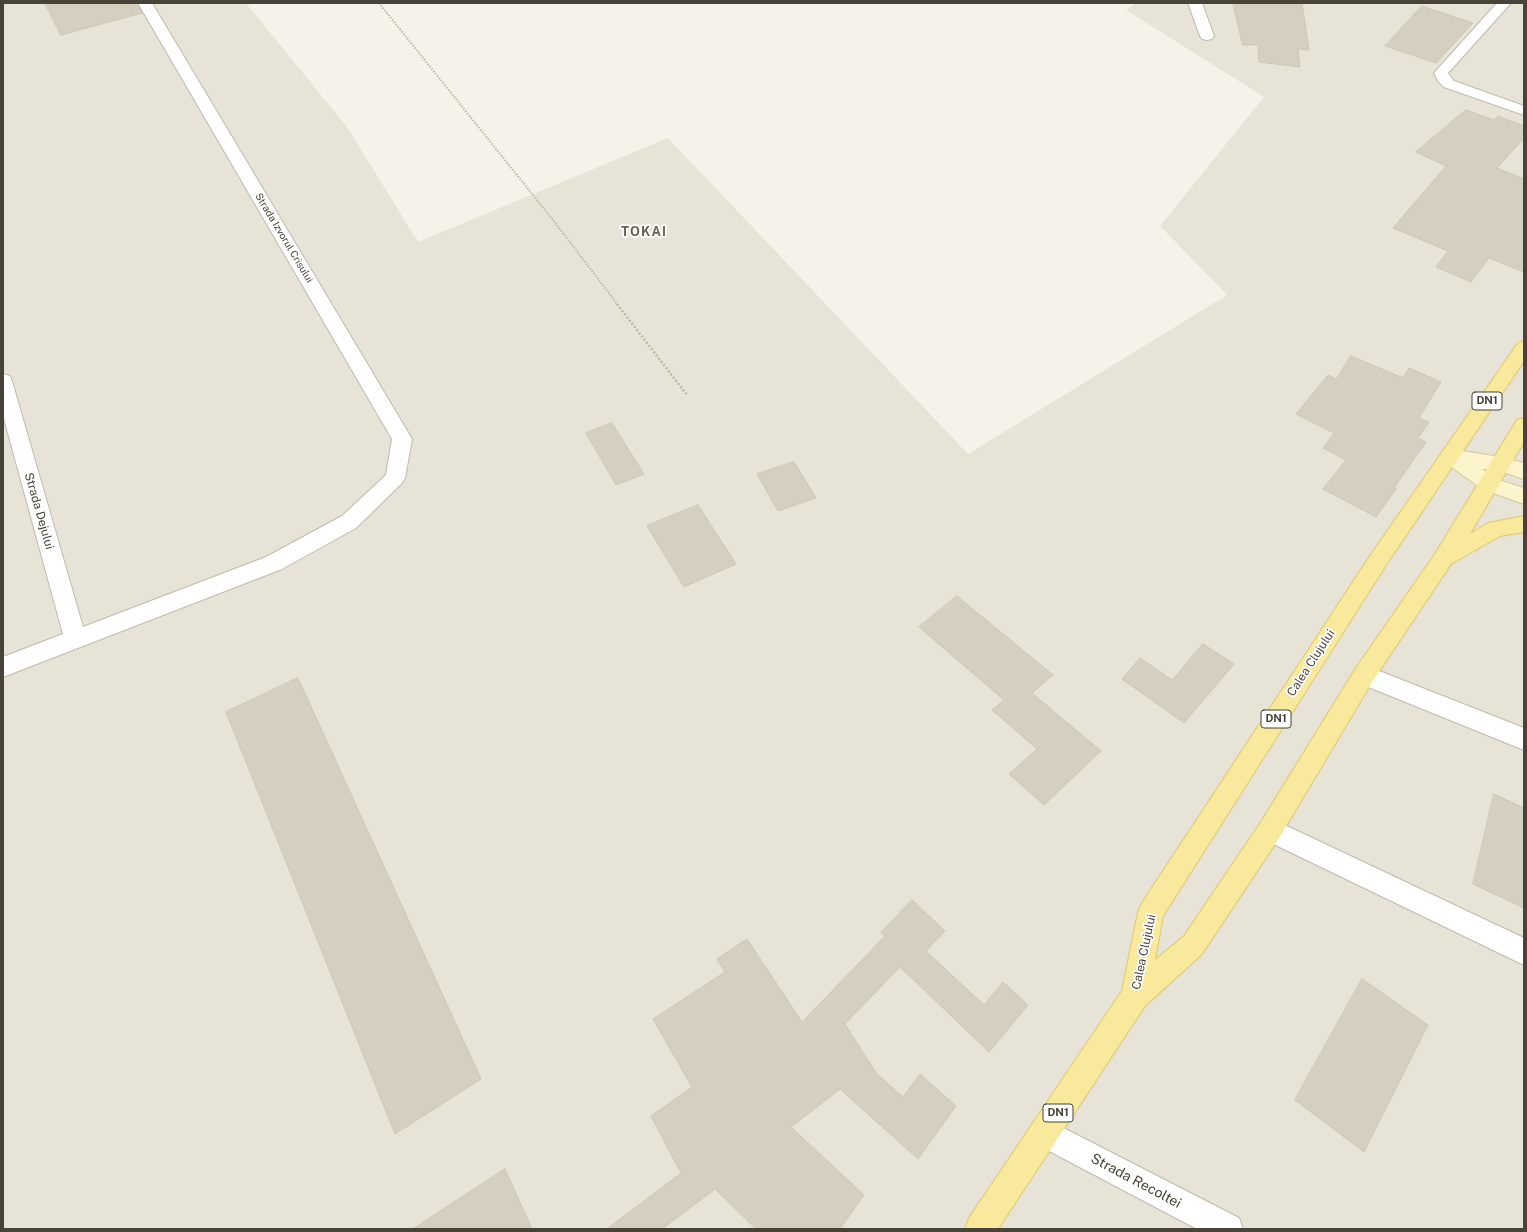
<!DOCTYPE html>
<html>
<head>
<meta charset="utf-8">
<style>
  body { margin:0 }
  #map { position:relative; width:1527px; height:1232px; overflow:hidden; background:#f4f2e9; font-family:"Public Sans",sans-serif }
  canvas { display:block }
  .frame { position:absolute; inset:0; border:4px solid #474338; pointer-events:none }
</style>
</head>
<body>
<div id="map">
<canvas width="1527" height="1232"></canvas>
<div class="frame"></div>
</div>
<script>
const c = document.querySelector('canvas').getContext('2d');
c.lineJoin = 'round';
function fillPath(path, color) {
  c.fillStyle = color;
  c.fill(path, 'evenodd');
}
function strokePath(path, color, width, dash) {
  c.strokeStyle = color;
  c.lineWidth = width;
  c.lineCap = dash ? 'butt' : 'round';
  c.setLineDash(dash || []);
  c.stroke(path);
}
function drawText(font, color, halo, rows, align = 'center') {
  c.font = font + ' "Public Sans",sans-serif';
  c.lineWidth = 3.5;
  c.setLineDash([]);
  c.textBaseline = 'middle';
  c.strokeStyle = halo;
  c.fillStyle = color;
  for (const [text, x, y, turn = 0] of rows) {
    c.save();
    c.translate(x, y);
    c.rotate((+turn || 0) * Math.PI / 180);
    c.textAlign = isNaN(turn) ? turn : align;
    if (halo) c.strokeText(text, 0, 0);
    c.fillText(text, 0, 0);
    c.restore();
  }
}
const residential = new Path2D(`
  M3 3H246L347 127 418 242 668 138 968 454 1227 295 1160 226 1264 97 1126 10 1136 3H1524V1229H3Z`);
const building = new Path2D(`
  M45 3H137L142 13 61 35Z
  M1233 3H1302L1309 50 1298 49 1300 67 1259 62 1258 45H1243Z
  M1422 6 1473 23 1436 63 1385 46Z
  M1466 110 1494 120 1498 116 1524 126V138L1497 168 1524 179V272L1489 258 1471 282 1436 267 1448 251 1393 228 1446 166 1416 152Z
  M1351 356 1403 378 1409 368 1441 382 1419 418 1429 422 1418 438 1426 442 1394 488 1396 489 1376 517 1323 489 1346 460 1323 448 1334 433 1296 414 1328 375 1336 379Z
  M612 423 644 474 616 485 586 433Z
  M794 462 816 498 778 511 757 474Z
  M698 505 736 564 684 587 647 526Z
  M957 596 1053 675 1032 693 1101 751 1044 805 1009 774 1037 749 992 710 1004 700 919 627Z
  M1203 644 1234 664 1184 723 1122 679 1140 658 1172 680Z
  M298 678 481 1079 395 1134 226 712Z
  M1494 794 1524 808V908L1473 884Z
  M912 900 945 931 926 951 984 1005 1003 982 1028 1005 989 1052 900 967 845 1024 876 1073 903 1097 920 1074 956 1106 918 1159 840 1089 791 1127 864 1195 840 1229H756L715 1189 662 1229H607L681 1173 651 1116 692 1087 653 1019 725 972 717 959 747 939 802 1022 885 936 881 933Z
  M1362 979 1428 1025 1364 1152 1295 1100Z
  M505 1169 532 1229H413Z`);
const pathFar1 = new Path2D(`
  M379 3 553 220 618 305`);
const path = new Path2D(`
  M617 304 687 395`);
const service = new Path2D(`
  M1364 665 1524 728V750L1356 682 1353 675 1356 668Z
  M1270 818 1524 938V965L1261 838 1258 830 1261 822Z`);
const minor = new Path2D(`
  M138 3H152L412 439 405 478 402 483 356 528 282 569 3 677V657L63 634 3 415V374L10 376 12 381 83 627 266 557 342 516 386 475 392 439Z
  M1188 3H1202L1214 36 1212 39 1207 40 1202 39 1200 36Z
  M1497 3H1511L1448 73 1454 81 1524 106V115L1444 87 1438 81 1434 73Z
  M1044 1118 1239 1218 1243 1229H1197L1034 1143 1029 1133 1034 1123Z`);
const secondary = new Path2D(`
  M1450 449 1500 457 1524 463V479L1500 471 1482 469 1496 479 1524 488V504L1482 489 1443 461 1440 456 1443 451Z`);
const primary = new Path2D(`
  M1524 341V361L1386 565 1163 916 1155 960 1184 936 1261 822 1356 668 1435 554 1517 420 1524 418V442L1470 534 1488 523 1524 516V532L1500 536 1451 564 1372 682 1279 838 1202 954 1145 1006 998 1229H965L969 1218 1122 991 1138 912 1142 903 1372 553 1518 343Z`);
const farStreetnames = [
  ["Strada Izvorul Crisului",284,238,59]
];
const shields = [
  [1487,401,30],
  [1276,719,30],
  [1058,1113,30]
];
const shieldNames = [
  ["DN1",1487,401],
  ["DN1",1276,719],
  ["DN1",1058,1113]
];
const streetNames = [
  ["Strada Dejului",39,511,74],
  ["Calea Clujului",1311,663,-57],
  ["Calea Clujului",1144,952,-78]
];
const farDistrictnames = [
  ["TOKAI",644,232]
];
const nearStreetnames = [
  ["Strada Recoltei",1136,1181,28]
];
fillPath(residential, '#e7e4d7');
fillPath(building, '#d5cfbf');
strokePath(building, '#cfc7b3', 1);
strokePath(service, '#bfbaac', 2);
strokePath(minor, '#bfbaac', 2);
strokePath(secondary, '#d1c89b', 2);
strokePath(primary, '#ddc86d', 2);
strokePath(pathFar1, '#c0b89e', 2, [1.5, 1.5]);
strokePath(path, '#c0b89e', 2.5, [2, 2]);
fillPath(service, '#fff');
fillPath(minor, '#fff');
fillPath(secondary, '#fcf5cb');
fillPath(primary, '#f8e99d');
drawText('10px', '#474338', '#fff', farStreetnames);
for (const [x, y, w] of shields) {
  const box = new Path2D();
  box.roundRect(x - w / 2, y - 9, w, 18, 3);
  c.fillStyle = '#fff';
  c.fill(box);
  strokePath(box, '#474338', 1);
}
drawText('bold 11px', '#474338', null, shieldNames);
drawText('12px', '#474338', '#fff', streetNames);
c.letterSpacing = '1px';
drawText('bold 13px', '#696250', '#fff', farDistrictnames);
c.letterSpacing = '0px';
drawText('14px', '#474338', '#fff', nearStreetnames);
</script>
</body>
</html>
